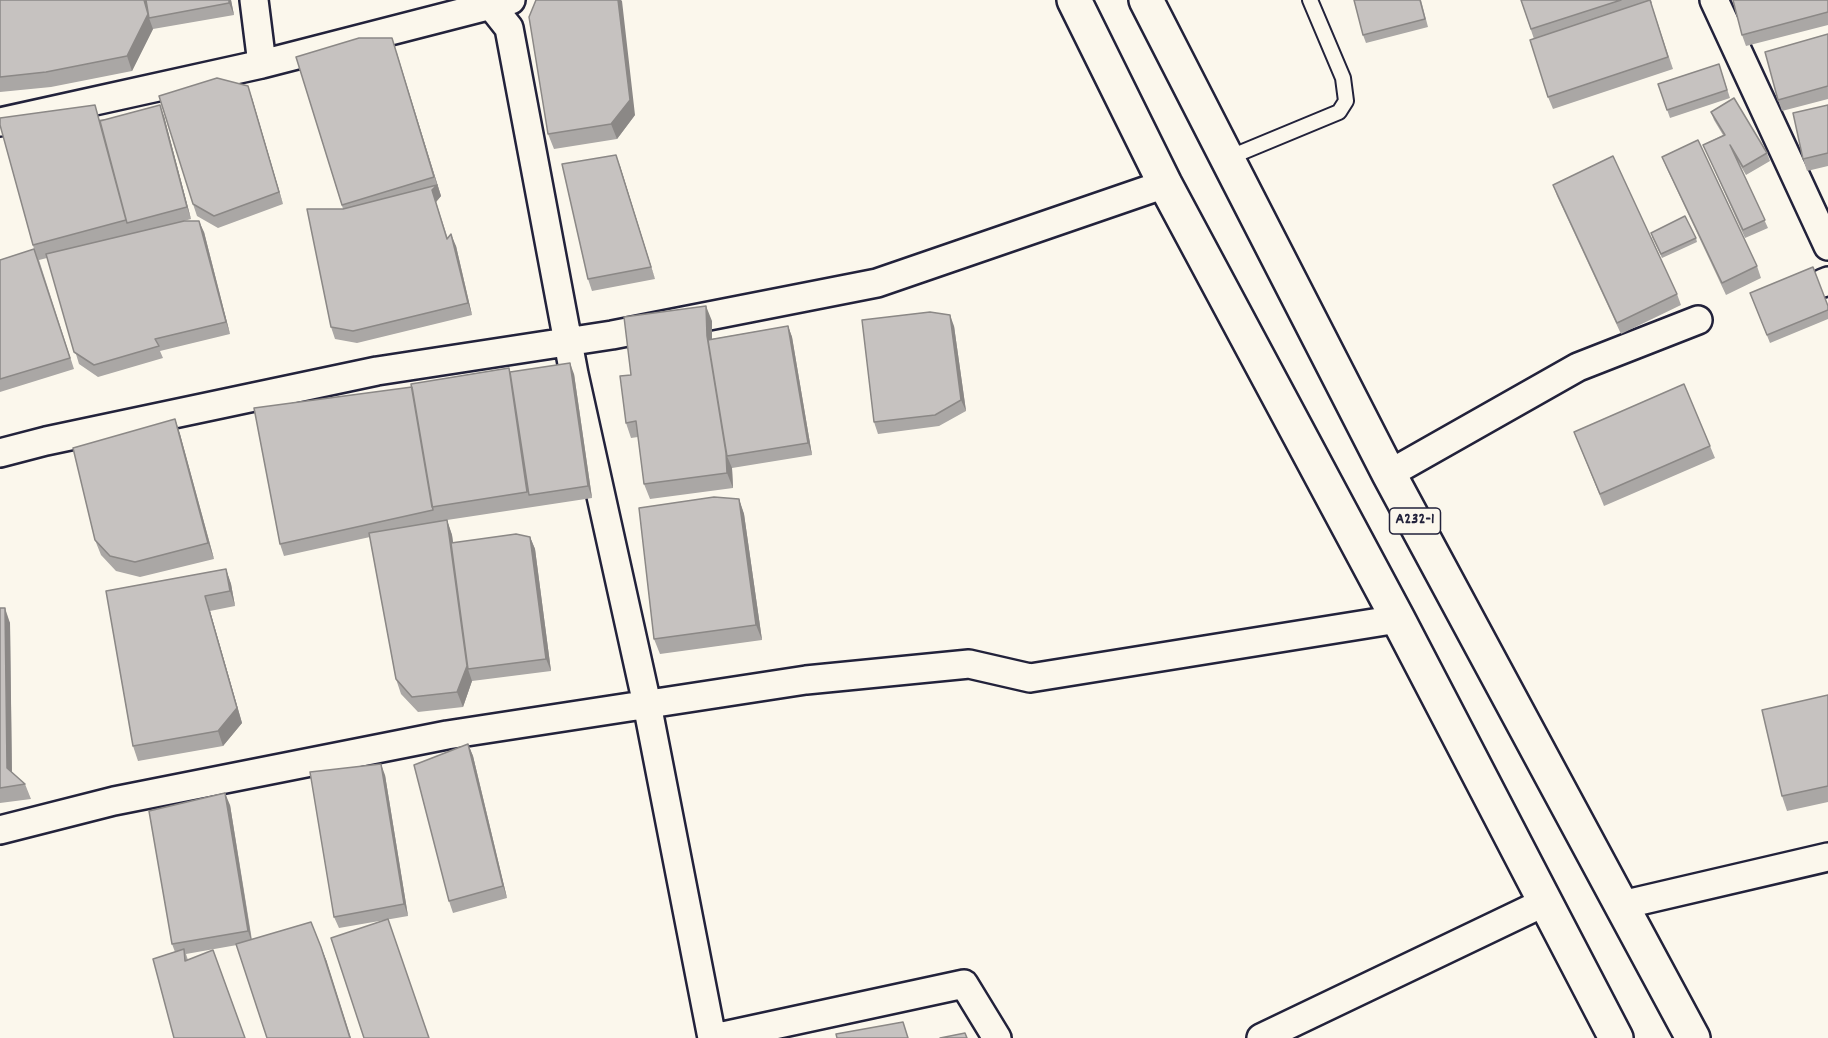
<!DOCTYPE html>
<html>
<head>
<meta charset="utf-8">
<style>
  body { margin:0 }
  canvas { display:block; background:#fbf7ec }
</style>
</head>
<body>
<canvas width="1828" height="1038"></canvas>
<script>
const c = document.querySelector('canvas').getContext('2d');
c.lineJoin = 'round';
function strokePath(path, color, width, dash) {
  c.strokeStyle = color;
  c.lineWidth = width;
  c.lineCap = dash ? 'butt' : 'round';
  c.setLineDash(dash || []);
  c.stroke(path);
}
function fillPath(path, color) {
  c.fillStyle = color;
  c.fill(path, 'evenodd');
}
function drawText(font, color, halo, rows, align = 'center') {
  c.font = font + ' Dekko,sans-serif';
  c.lineWidth = 4.5;
  c.setLineDash([]);
  c.textBaseline = 'middle';
  c.strokeStyle = halo;
  c.fillStyle = color;
  for (const [text, x, y, turn = 0] of rows) {
    c.save();
    c.translate(x, y);
    c.rotate((+turn || 0) * Math.PI / 180);
    c.textAlign = isNaN(turn) ? turn : align;
    if (halo) c.strokeText(text, 0, 0);
    c.fillText(text, 0, 0);
    c.restore();
  }
}
const lane = new Path2D(`
  M1228 158 1339 112 1346 101 1343 78 1310 0`);
const street = new Path2D(`
  M254 0 262 64
  M1714 0 1828 246
  M490 4 509 28 574 374 647 704 712 1038
  M0 122 262 64 511 0
  M1823 283 1828 281
  M0 453 46 441 377 371 612 335 877 283 1165 184
  M1389 474 1578 367 1698 320
  M0 830 114 801 447 735 806 680 969 664 1030 678 1398 619
  M1622 905 1828 857
  M714 1038 964 984 997 1038
  M1261 1038 1545 902`);
const highway = new Path2D(`
  M1074 0 1165 184 1398 619 1616 1038
  M1146 0 1389 474 1693 1038`);
const wall = new Path2D(`
  M0 0H231L234 15 153 29 132 71 51 87 0 92Z
  M1421 0 1428 27 1366 43 1363 35Z
  M1521 0H1651L1652 3H1651L1673 69 1553 109 1548 97 1534 39Z
  M1828 0V25L1746 46 1742 35Z
  M1828 34V99L1782 111 1778 100Z
  M397 53 441 196 436 202 448 239 456 246 472 315 357 343 335 339 331 327 343 209 296 57Z
  M1719 64 1730 98 1670 118 1658 84Z
  M252 98 283 204 218 228 197 216 193 204Z
  M1828 105V166L1807 171 1803 159Z
  M1711 112 1767 153 1770 161 1746 175 1736 158 1768 228 1745 238 1703 145 1723 135 1714 120Z
  M635 115 617 139 554 149 548 134Z
  M164 116 191 219 184 221 204 232 230 334 160 351 163 358 98 377 79 364 47 258 39 260 74 369 0 392V260L34 249 0 125Z
  M1662 157 1757 266 1761 278 1726 295 1667 169Z
  M620 166 655 279 592 291 588 279Z
  M1553 185 1677 294 1681 305 1621 334 1557 196Z
  M1652 237 1696 238 1697 242 1662 258Z
  M1750 293 1828 306V319L1770 343Z
  M712 321V339L788 326 792 337 812 455 732 468 733 488 650 499 644 484 638 437 631 438 626 423 631 375Z
  M954 326 966 411 939 426 878 434 874 422Z
  M509 368 510 372 574 374 592 498 447 520 452 535 453 543 530 537 535 549 551 671 472 681 463 707 418 712 401 694 396 679 370 537 284 556 280 544 412 387Z
  M175 419 180 434 214 559 140 577 116 571 101 555 95 540Z
  M1574 432 1710 446 1715 458 1604 506Z
  M739 499 744 514 762 640 660 654 654 639Z
  M226 569 231 584 235 606 210 611 242 723 223 746 138 761 133 746 106 591Z
  M0 608 10 623 12 773 25 784 31 799 0 803Z
  M1828 695V802L1787 811 1782 796Z
  M468 744 473 756 507 898 453 913 449 901Z
  M385 775 408 916 339 928 334 917Z
  M230 805 252 940 321 947 327 962 237 945 186 954 188 960 245 1038 175 952 172 944Z`);
const shadedWall = new Path2D(`
  M144 0H146L149 18 153 29 132 71 127 56Z
  M229 0H231L234 15 229 3Z
  M618 0H621L622 1 635 115 617 139 611 124Z
  M392 38 441 196 436 202 452 251 432 190 437 185Z
  M248 86 252 98 283 204 279 192Z
  M160 105 164 116 191 219 187 207Z
  M616 155 620 166 655 279 651 267Z
  M199 221 204 232 230 334 226 322Z
  M451 234 456 246 472 315 468 303Z
  M706 306 712 321V351L727 456 732 468 733 488 727 473 707 336Z
  M950 315 954 326 966 411 961 400Z
  M788 326 792 337 812 455 808 443Z
  M570 363 574 374 592 498 588 486Z
  M175 419 180 434 214 559 208 543Z
  M739 499 744 514 762 640 756 625Z
  M447 520 452 535 470 669H468L472 681 463 707 457 692Z
  M530 537 535 549 551 671 546 659Z
  M226 569 231 584 235 606 230 591Z
  M205 596 210 611 242 723 223 746 218 731Z
  M5 608 10 623 12 783 7 768Z
  M468 744 473 756 507 898 503 886Z
  M381 764 385 775 408 916 404 904Z
  M225 793 230 805 252 943 248 931Z
  M321 947 327 962 351 1038H350Z`);
const building = new Path2D(`
  M0 0H144L148 14 127 56 46 72 0 77Z
  M146 0H229V3L149 18Z
  M536 0H618L630 100 611 124 548 134 529 17Z
  M1354 0H1420L1425 19 1363 35Z
  M1521 0H1621L1531 29Z
  M1650 0 1668 57 1548 97 1530 40Z
  M1733 0H1828V12L1742 35Z
  M1828 34V86L1778 100 1765 52Z
  M359 38H392L434 177 342 205 296 57Z
  M1719 64 1727 90 1667 110 1658 84Z
  M217 78 248 86 279 192 214 216 193 204 159 96Z
  M1734 98 1767 153 1743 167 1730 145 1765 220 1743 230 1703 145 1725 135 1711 112Z
  M95 105 126 220 33 245 0 125V118Z
  M160 105 187 207 127 223 100 121Z
  M1828 105V153L1803 159 1793 113Z
  M1698 140 1757 266 1722 283 1662 157Z
  M616 155 651 267 588 279 562 164Z
  M1613 156 1677 294 1617 323 1553 185Z
  M437 185 432 190 447 239 451 234 468 303 353 331 331 327 307 209H343Z
  M1685 216 1696 238 1661 254 1651 233Z
  M184 221H199L226 322 155 339 159 346 94 365 74 352 46 254Z
  M34 249 70 358 0 379V260Z
  M1813 267 1828 306V310L1767 335 1750 293Z
  M706 306 707 336 726 453 727 473 644 484 636 421 626 423 620 376 631 375 624 317Z
  M930 312 950 315 961 400 935 415 874 422 862 320Z
  M788 326 808 443 727 456 708 340Z
  M570 363 588 486 529 495 510 372Z
  M509 368 527 492 432 507 411 384Z
  M1684 384 1710 446 1600 494 1574 432Z
  M412 387 433 510 280 544 254 408Z
  M175 419 208 543 135 562 110 556 95 540 73 448Z
  M714 497 739 499 756 625 654 639 639 508Z
  M447 520 467 666 457 692 412 697 396 679 369 533Z
  M516 534 530 537 546 659 468 669 451 543Z
  M226 569 230 591 205 596 237 708 218 731 133 746 106 591Z
  M0 608H5L7 768 25 784 0 788Z
  M1828 695V786L1782 796 1762 710Z
  M468 744 503 886 449 901 414 765Z
  M381 764 404 904 334 917 310 772Z
  M225 793 248 931 172 944 149 811Z
  M388 919 429 1038H364L331 938Z
  M311 922 321 947 350 1038H267L236 944Z
  M184 949 185 961 213 950 245 1038H174L153 959Z
  M903 1022 908 1038H837L836 1034Z
  M965 1033 967 1038H940Z`);
const shields = [
  [1415,521,51]
];
const shieldNames = [
  ["A232-1",1415,521]
];
strokePath(lane, '#22223b', 18);
strokePath(street, '#22223b', 32);
strokePath(highway, '#22223b', 38);
strokePath(lane, '#fbf7ec', 14);
strokePath(street, '#fbf7ec', 27);
strokePath(highway, '#fbf7ec', 33);
fillPath(wall, '#aaa7a5');
fillPath(shadedWall, '#8b8886');
fillPath(building, '#c6c2c0');
strokePath(building, '#8b8886', 1.5);
for (const [x, y, w] of shields) {
  const box = new Path2D();
  box.roundRect(x - w / 2, y - 13, w, 26, 4.5);
  c.fillStyle = '#fbf7ec';
  c.fill(box);
  strokePath(box, '#22223b', 1.5);
}
drawText('bold 16px', '#22223b', null, shieldNames);
</script>
</body>
</html>
